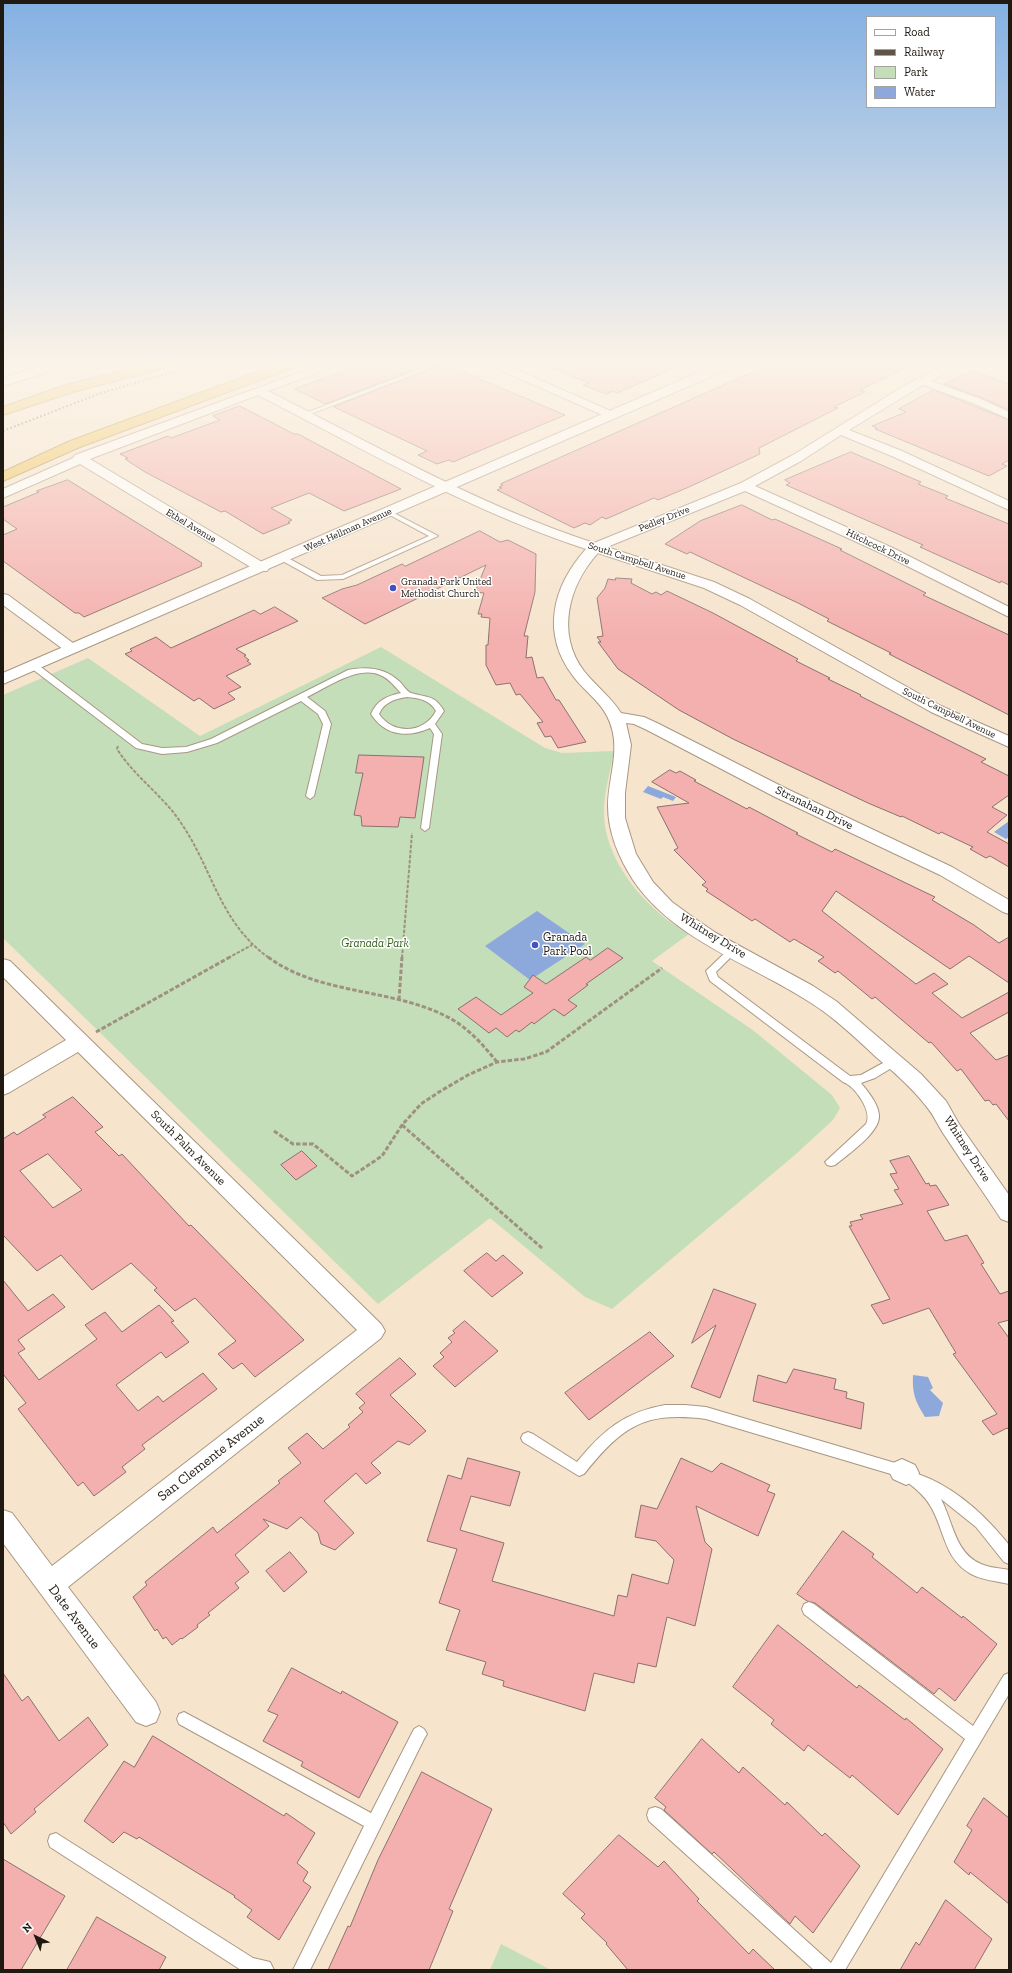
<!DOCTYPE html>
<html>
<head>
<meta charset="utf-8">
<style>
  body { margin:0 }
  #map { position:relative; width:1012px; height:1973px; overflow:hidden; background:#f6e4cd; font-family:"Zilla Slab",serif }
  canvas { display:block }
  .frame { position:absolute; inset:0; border:4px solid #1f1911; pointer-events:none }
  .legend { position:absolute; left:866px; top:16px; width:130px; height:92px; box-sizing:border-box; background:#fff; border:1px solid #a5a3a0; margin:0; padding:5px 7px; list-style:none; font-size:12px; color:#1f1911 }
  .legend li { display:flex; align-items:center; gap:8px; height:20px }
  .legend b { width:20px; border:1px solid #a5a3a0 }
  .north { position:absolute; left:16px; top:1917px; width:40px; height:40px; -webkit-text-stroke:3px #fff; paint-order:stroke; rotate:317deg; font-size:11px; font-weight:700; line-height:16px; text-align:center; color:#1f1911 }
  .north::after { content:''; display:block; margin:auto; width:14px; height:18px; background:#1f1911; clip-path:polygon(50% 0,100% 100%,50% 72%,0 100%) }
</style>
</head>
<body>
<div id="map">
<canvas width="1012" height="1973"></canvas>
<div class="frame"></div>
<ul class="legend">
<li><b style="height:5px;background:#fff"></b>Road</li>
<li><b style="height:5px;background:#5e5548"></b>Railway</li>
<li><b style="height:11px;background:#c5deba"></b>Park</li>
<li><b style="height:11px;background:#8da9dc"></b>Water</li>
</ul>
<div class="north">N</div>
</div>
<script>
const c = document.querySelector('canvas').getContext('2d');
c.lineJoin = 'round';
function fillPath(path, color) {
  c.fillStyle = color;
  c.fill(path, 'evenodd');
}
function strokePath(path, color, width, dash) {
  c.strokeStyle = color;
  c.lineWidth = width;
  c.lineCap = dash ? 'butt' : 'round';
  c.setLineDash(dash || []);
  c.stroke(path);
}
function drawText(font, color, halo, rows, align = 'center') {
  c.font = font + ' "Zilla Slab",serif';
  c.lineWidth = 3;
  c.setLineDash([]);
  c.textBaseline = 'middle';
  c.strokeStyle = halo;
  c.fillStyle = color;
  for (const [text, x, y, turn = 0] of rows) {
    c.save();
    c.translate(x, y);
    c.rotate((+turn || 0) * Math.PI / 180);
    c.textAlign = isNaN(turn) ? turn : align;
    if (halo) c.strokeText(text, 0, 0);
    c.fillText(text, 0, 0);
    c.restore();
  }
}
const green = new Path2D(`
  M381 647 545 748 562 753 614 751C611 771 604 790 604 811 603 848 629 887 657 911 666 920 678 927 689 934L652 961 754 1031 832 1095 840 1108 833 1120 796 1154 612 1309 585 1297 490 1218 378 1304 3 938V695L88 658 200 736Z
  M501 1944 551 1970H490Z`);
const water = new Path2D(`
  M648 786 676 797 673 801 663 797 661 799 643 792Z
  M1009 821V837L1006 839 994 832Z
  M537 911 585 944 530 980 485 946Z
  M913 1375 928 1377 933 1388 930 1390 943 1403 939 1416 925 1417C915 1401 912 1393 913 1375Z`);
const building = new Path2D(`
  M371 361H416L420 363 437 361 325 404 295 389Z
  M536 361H691L617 393 613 391 606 394 583 385 588 383Z
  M778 361H920L860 390 865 392 834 407 838 408 759 448 760 454 689 487 658 500 654 498 606 519 602 517 590 525 585 523 574 528 497 490 502 488 499 487 503 485 501 484Z
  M447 363 480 379 565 415 453 462 449 460 437 464 418 455 427 451 334 407Z
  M972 371 1009 384V410L982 398 945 384Z
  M934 390 1009 420V460L1002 464 1007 466 989 476 875 429 877 428 872 426 906 412 899 409Z
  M240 406 294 434H298L401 489 344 511 309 493 271 508 292 520 288 522 290 523 263 534 225 511 221 512 145 472 125 459 128 458 120 454 168 436 171 438 220 420 213 416Z
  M851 452 921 482 918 484 948 496 945 498 1009 524V585L1001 581 1000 583 920 547 923 545 786 485 790 483 785 480Z
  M68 480 202 563 201 565 202 566 84 617 79 613H75L3 561V535L17 529 3 519V507L39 492 37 491Z
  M742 505 772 520 775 519 842 549 840 550 926 593 923 595 1009 635V715L889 654 891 653 827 621 829 619 798 603 690 552 687 554 665 544 700 521Z
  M480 531 500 542 508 540 536 554 535 592 524 636H528L526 658 532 657 537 678 543 677 556 700H559L586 742 558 748 551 736 545 737 537 723 543 722 520 694 516 695 510 683 496 685 486 665V645H488L490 618 481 617 482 614H478L484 593 475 592 486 565 365 624 322 598 342 589 357 585 402 564 405 566Z
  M616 578 632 579 631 583 652 594 656 592 661 595 667 591 713 613 798 659 796 661 830 678 828 679 861 695 860 696 986 759 981 762 1009 776V795L992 807 1007 815 987 832 1009 844V867L990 856 986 858 970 849 973 847 941 832 939 834 902 816 901 817 868 803 733 739 679 710 618 669 598 642H601L597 637 603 636 597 598 605 588 608 579 615 580Z
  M275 607 298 621 236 649 246 655 244 656 249 660 247 661 251 664 226 676 241 687 228 693 235 699 214 709 199 698 194 701 125 654 132 651 130 649 156 637 171 648 254 610 260 614Z
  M359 755 424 757 415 818 400 817 398 827 362 826 361 816 354 815 363 773H356Z
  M670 770 676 773 680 771 696 780 694 781 747 809 749 807 798 833 796 834 832 852 835 849 935 897 932 900 974 925 999 943 1009 937V983L969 956 950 969 836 891 822 911 916 984 934 973 948 984 932 993 962 1018 1009 992V1012L970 1033 996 1060 1009 1055V1121L996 1104 993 1105 989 1100 985 1101 961 1069 957 1071 931 1042 929 1043 875 997 872 999 838 971 835 973 818 961 824 957 794 939 790 942 755 919 752 921 706 891 708 889 702 885 706 882 674 850 678 848 657 807 689 803 652 782Z
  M608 948 623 958 586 984 588 985 568 1000 577 1006 564 1016 554 1009 534 1024 532 1022 519 1032 516 1030 507 1037 496 1028 489 1033 458 1009 476 997 501 1015 533 993 524 987 533 975 546 984 586 957 590 960Z
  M73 1097 103 1127 95 1132 119 1156 122 1154 189 1226 191 1225 304 1340 255 1377 242 1363 233 1369 218 1354 236 1341 195 1298 175 1311 154 1290 157 1288 131 1263 92 1290 61 1255 37 1271 3 1235V1139L14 1132 17 1135 46 1117 43 1115ZM48 1154 82 1190 53 1208 20 1171Z
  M302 1151 317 1166 296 1180 281 1165Z
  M909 1156 926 1184 929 1183 930 1186 936 1185 949 1205 927 1211 945 1241 967 1235 984 1263 981 1264 1000 1294 1009 1291V1320L998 1323 1009 1338V1430L1007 1428 993 1435 982 1421 997 1414 953 1354 956 1353 929 1308 883 1324 871 1305 890 1299 849 1226H852L850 1222 863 1219 860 1215 903 1204 894 1190 899 1189 890 1174 897 1173 890 1161Z
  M487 1253 496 1261 503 1255 523 1273 492 1297 464 1271Z
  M3 1280 28 1311 53 1294 65 1307 18 1340 25 1349 18 1353 39 1380 97 1339 85 1325 105 1312 122 1332 159 1305 174 1321 171 1322 189 1342 166 1358 161 1352 116 1385 138 1411 158 1396 163 1402 203 1373 217 1389 142 1445 145 1449 122 1467 126 1472 94 1496 83 1482 78 1486 18 1409 26 1403 3 1374Z
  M714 1289 756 1304 720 1398 691 1387 716 1325 692 1343Z
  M465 1321 498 1351 455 1387 433 1366 444 1357 440 1353 452 1342 448 1338 455 1333 453 1331Z
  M650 1332 674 1356 589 1420 565 1393Z
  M400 1358 416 1374 390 1395 426 1431 409 1445 398 1441 371 1463 381 1473 366 1484 356 1473 324 1501 354 1533 335 1550 321 1544 318 1533 301 1517 287 1529 263 1519 269 1526 235 1555 249 1572 235 1583 239 1588 208 1613 210 1615 197 1625 198 1627 182 1639 181 1638 172 1645 166 1637 163 1639 157 1629 155 1631 133 1597 147 1585 145 1582 213 1527 217 1533 280 1483 278 1481 301 1463 288 1448 307 1433 323 1449 350 1427 348 1425 363 1412 359 1408 365 1403 356 1394Z
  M794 1369 836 1379 834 1389 847 1392 846 1398 864 1403 861 1429 753 1401 758 1375 786 1383Z
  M468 1458 520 1472 510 1506 471 1496 460 1530 504 1543 492 1581 614 1616 618 1595 627 1597 632 1574 668 1584 674 1560 656 1541 635 1537 641 1505 657 1509 681 1458 712 1472 721 1463 770 1485 767 1491 775 1494 758 1536 696 1506 705 1542 712 1549 695 1626 667 1617 656 1667 638 1663 634 1683 594 1673 585 1711 503 1686 504 1681 482 1674 486 1662 446 1650 460 1610 439 1603 457 1549 427 1541 448 1475 461 1479Z
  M843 1531 874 1554 872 1557 917 1593 922 1587 962 1618 963 1616 997 1644 955 1701 939 1688 934 1694 815 1603 807 1601 797 1594Z
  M290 1552 307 1572 284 1592 266 1571Z
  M778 1625 857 1688 859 1685 905 1720 906 1718 943 1749 898 1815 852 1775 850 1778 808 1745 804 1751 771 1724 774 1720 733 1687Z
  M292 1668 341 1694 342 1691 398 1722 359 1798 301 1766 303 1762 263 1741 278 1715 268 1711Z
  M3 1673 22 1701 28 1696 59 1741 88 1717 108 1745 41 1803 34 1809 36 1812 11 1834 3 1822Z
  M153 1736 284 1816 286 1813 315 1833 297 1863 308 1872 303 1881 311 1887 279 1940 247 1917 252 1910 234 1897 235 1896 139 1837 137 1839 124 1832 113 1843 84 1821 124 1761 134 1767Z
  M702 1739 739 1773 743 1767 785 1805 787 1802 822 1836 825 1833 860 1866 813 1933 795 1916 790 1924 714 1852 712 1854 664 1810 666 1807 655 1798Z
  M422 1772 492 1809 449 1909 453 1911 429 1970H328L348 1926 350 1927 378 1860Z
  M984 1798 1009 1818V1904L970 1872 969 1875 954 1862 972 1830 967 1826Z
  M619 1835 658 1867 664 1861 699 1899 697 1901 749 1954 753 1949 775 1970H628L606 1944 607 1943 581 1918 585 1914 563 1894Z
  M3 1859 65 1896 21 1970H3Z
  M946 1900 992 1939 974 1970H900L916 1942 919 1945Z
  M97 1917 166 1957 159 1970H67Z`);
const pathFar1 = new Path2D(`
  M118 746 117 749C134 776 161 794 179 820 213 868 218 921 269 958
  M228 958 252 945
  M402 958 412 833`);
const path = new Path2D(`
  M268 957C322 997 396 987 453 1020 471 1031 484 1046 497 1062
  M399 1000 402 957
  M96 1032 230 957
  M402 1125 543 1249
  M274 1131 293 1144H313L352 1176 382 1156 402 1125 421 1104 439 1092 468 1075 497 1062 524 1059 546 1052 662 968`);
const service = new Path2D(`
  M441 361H449L308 415 303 414Z
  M388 510 438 536 343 579 317 580 279 559 286 557 321 576 342 575 429 536 386 513V511Z
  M31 664H37L142 744 162 748 186 747 211 739 348 670C367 666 386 668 400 682 403 685 407 692 411 693 427 698 434 694 444 711L435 724 442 734 429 828 425 831 421 828 434 734 430 728C407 738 385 736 371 714 377 700 387 696 401 693 395 687 389 678 380 675 358 665 326 688 307 697L325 711 331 724 314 796 310 799 306 796 323 724 318 714 301 701 217 743 187 752 162 754 136 748 31 668ZM407 697C419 698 430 700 436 711 424 734 393 735 379 714 384 702 395 699 407 697Z
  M733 947 738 950 716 972 718 977 850 1076 861 1075 894 1057 898 1058 899 1061 898 1064 875 1078 861 1083C868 1092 878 1103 879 1115 881 1132 847 1155 835 1165L831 1166 827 1165 825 1162 866 1124C873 1112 855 1086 843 1082L710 981 706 971 708 969 730 948Z
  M665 1405H685L706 1407 902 1465C908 1467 912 1472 918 1474 952 1486 981 1511 1005 1540L1009 1545V1564L1004 1562 976 1527 941 1499C953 1522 955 1553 981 1564 990 1568 1000 1568 1009 1570V1584C996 1581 982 1580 971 1574 944 1559 945 1531 931 1507 924 1494 912 1486 901 1477L706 1419C643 1411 622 1427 584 1474L579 1476 523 1442 521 1438 523 1434 528 1432 533 1434 577 1462C603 1430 625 1412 665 1405Z
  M809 1602 814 1604 973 1726 1004 1675 1009 1673V1694L845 1970H814L649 1821 647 1815 649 1809 655 1807 661 1809 831 1963 965 1739 804 1614 802 1609 804 1604Z
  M184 1712 371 1813 414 1729 419 1726 424 1729 427 1734 424 1739 310 1970H293L364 1826 179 1724 177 1719 179 1714Z
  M56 1833 253 1958 270 1962 274 1970H241L50 1847 48 1841 50 1835Z`);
const minor = new Path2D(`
  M331 361H346L345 363 268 391C375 445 480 506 594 543L741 483 793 455 904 386 952 361H966L931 381 981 399 1009 412V419L973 403 923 385 849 430 902 451 1009 501V510L894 457 841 435 801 461 755 486 895 549 1009 607V617L885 555 745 491 607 547 714 582 750 599 941 706 1009 736V747L931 712 740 605 704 588 598 553C568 586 556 634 584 671 596 686 611 697 621 713L644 717 659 724 787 789 952 867 1009 900V914L1003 912 940 875 775 797 647 730 634 724 626 723 631 745 625 793V818L636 854 653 882 672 902 694 918 716 933 813 986 836 1001 921 1074 946 1101 959 1124 1009 1195V1222L1001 1219C983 1191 963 1164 945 1136 938 1126 934 1115 926 1106 912 1088 894 1072 876 1057 859 1041 842 1025 823 1011 762 967 677 945 633 880 619 858 608 833 608 806 608 775 623 747 607 716 599 700 583 690 573 676 541 634 552 587 586 549 472 512 365 450 258 395L90 459 267 565 269 568 267 571H257L80 464 3 498V489L73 458 75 455Z
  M483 361H497L615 413 617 415 611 418 607 417 484 363Z
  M3 594 8 595 77 646 79 649 77 652H67L3 605Z
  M3 959 10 961 381 1324 385 1331 381 1338 68 1587 156 1702 160 1712 156 1722 146 1726 136 1722 3 1543V1510L12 1513 52 1566 357 1330 78 1052 10 1092 3 1095V1077L66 1040 3 977Z
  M902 1459 915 1465 919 1473 915 1481 906 1485 893 1479 889 1471 893 1463Z`);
const tertiary = new Path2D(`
  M56 361H75L73 364 3 386V378Z
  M725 361H742L740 364 3 684V673Z`);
const motorway = new Path2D(`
  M160 361H181L179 364 73 392 3 415V407L63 386Z
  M287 361H305L303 364 80 447 3 481V472L70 441Z`);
const rail = new Path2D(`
  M3 431 101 393 211 361`);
const markers = [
  [393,588,4,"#4350c4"],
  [535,945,4,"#4350c4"]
];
const farStreetnames = [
  ["Pedley Drive",664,519,-22],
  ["Ethel Avenue",191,526,31],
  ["West Hellman Avenue",348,530,-24],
  ["Hitchcock Drive",878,547,26],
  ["South Campbell Avenue",637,561,18],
  ["South Campbell Avenue",949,713,26]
];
const farPoinames = [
  ["Granada Park United",401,582],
  ["Methodist Church",401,594]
];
const streetNames = [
  ["Stranahan Drive",814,808,26],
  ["Whitney Drive",713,936,31],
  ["South Palm Avenue",188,1148,45],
  ["Whitney Drive",967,1149,57]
];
const poiNames = [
  ["Granada",543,938],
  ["Park Pool",543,952]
];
const parkNames = [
  ["Granada Park",375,944]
];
const nearStreetnames = [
  ["San Clemente Avenue",211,1458,-38],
  ["Date Avenue",74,1617,53]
];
fillPath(green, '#c5deba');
fillPath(water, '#8da9dc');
fillPath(building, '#f4b0ae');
strokePath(building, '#8c706f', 1);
strokePath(service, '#a89782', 2);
strokePath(minor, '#a89782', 2);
strokePath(tertiary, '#a89782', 2);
strokePath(motorway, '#a78639', 2);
strokePath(pathFar1, '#9e9180', 2, [3.5, 1.5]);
strokePath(path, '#9e9180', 3, [4.5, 2]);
fillPath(service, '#fff');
fillPath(minor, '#fff');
fillPath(tertiary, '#fff');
fillPath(motorway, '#f0c14e');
strokePath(rail, '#5e5548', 2, [1.5, 2.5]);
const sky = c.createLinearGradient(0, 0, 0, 637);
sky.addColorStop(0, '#83b0e3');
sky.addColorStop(0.57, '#fbf3e8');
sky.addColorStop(1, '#fbf3e800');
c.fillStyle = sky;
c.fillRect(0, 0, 1012, 637);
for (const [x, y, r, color] of markers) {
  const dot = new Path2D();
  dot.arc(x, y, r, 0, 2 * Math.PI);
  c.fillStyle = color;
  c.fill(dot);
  strokePath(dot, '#fff', 1.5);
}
drawText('10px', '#1f1911', '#fff', farStreetnames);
drawText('10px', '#1f1911', '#fff', farPoinames, 'left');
drawText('12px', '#1f1911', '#fff', streetNames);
drawText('12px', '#1f1911', '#fff', poiNames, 'left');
drawText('italic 12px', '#335e18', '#fff', parkNames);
drawText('14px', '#1f1911', '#fff', nearStreetnames);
</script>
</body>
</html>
